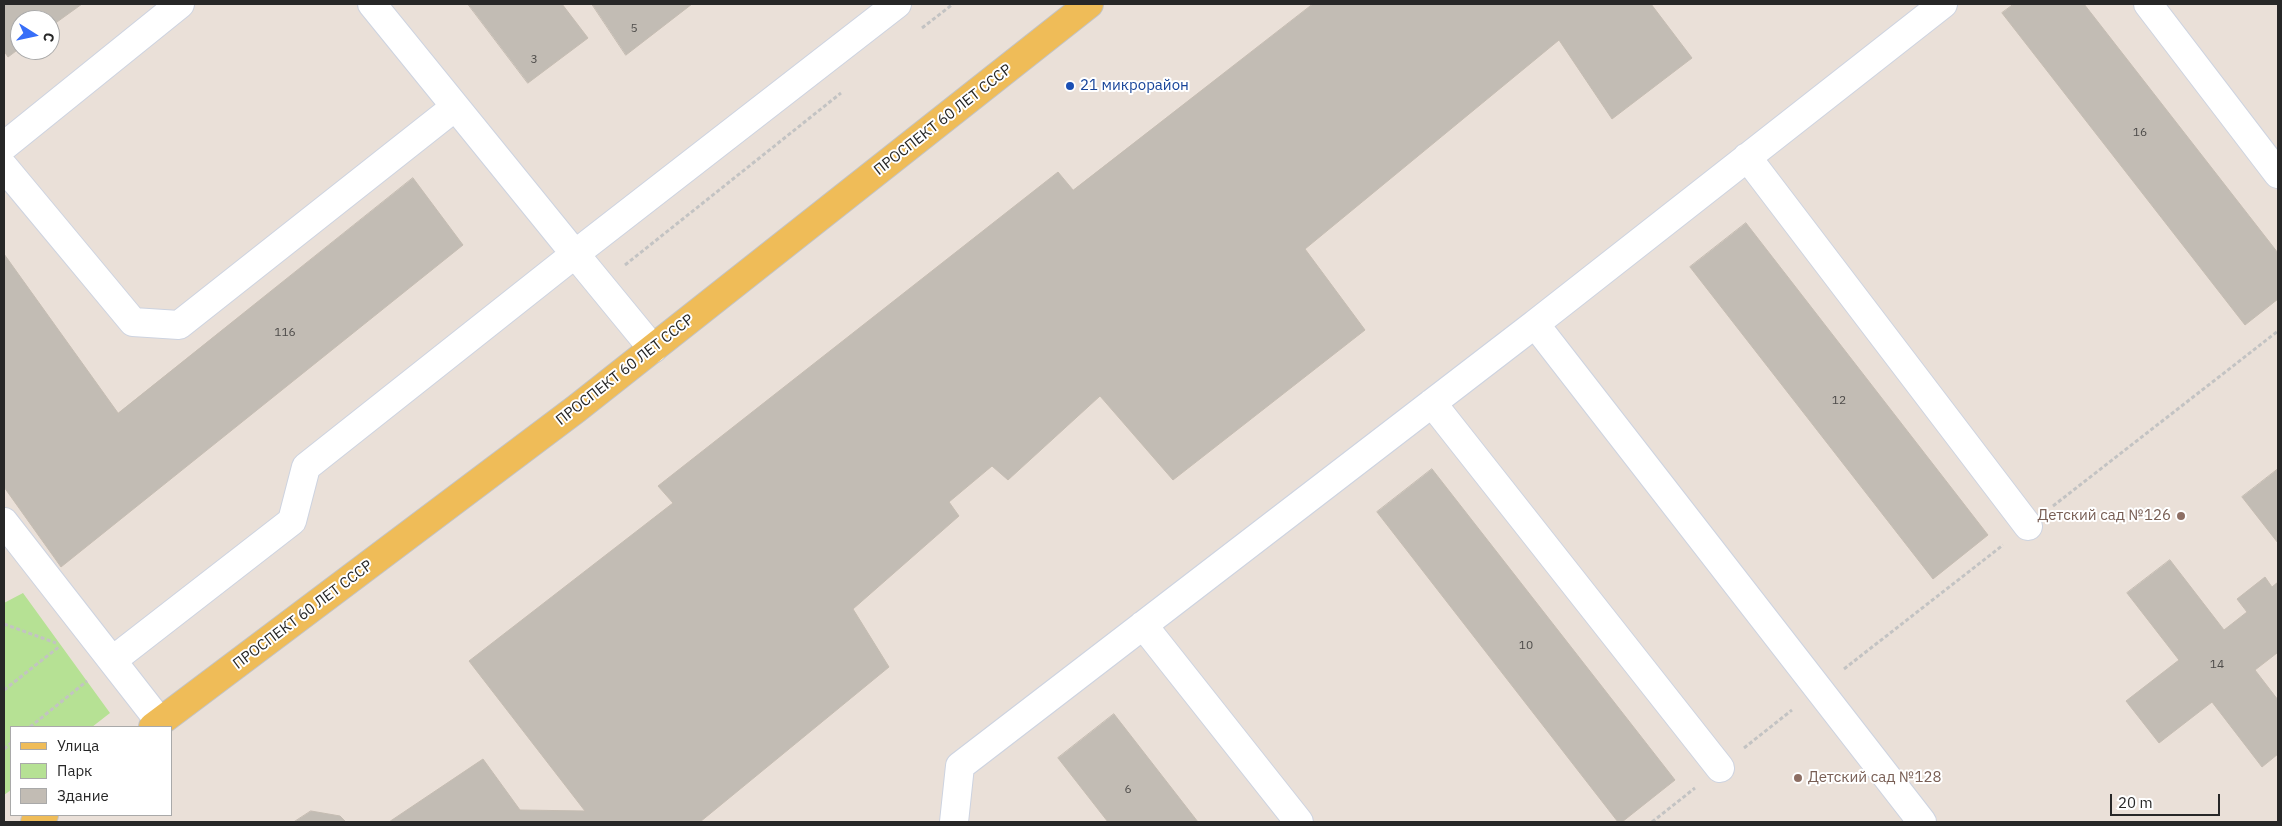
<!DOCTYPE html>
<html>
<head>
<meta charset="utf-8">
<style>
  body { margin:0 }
  #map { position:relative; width:2282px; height:826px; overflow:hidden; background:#eae0d8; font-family:"IBM Plex Sans",sans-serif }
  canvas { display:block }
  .frame { position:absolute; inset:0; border:5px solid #272727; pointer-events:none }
  .legend { position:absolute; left:10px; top:726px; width:162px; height:90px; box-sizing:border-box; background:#fff; border:1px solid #a9a9a9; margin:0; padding:6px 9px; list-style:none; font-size:15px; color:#272727 }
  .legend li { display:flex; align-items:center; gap:10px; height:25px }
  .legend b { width:25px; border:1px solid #a9a9a9 }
  .north { position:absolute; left:10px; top:10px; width:50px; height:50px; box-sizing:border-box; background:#fff; border:1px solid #a9a9a9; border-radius:50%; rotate:100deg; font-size:14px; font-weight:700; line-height:20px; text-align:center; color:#272727 }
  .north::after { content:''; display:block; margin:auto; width:18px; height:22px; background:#376ef8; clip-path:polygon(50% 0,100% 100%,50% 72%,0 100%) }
  .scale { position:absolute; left:2110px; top:794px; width:110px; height:22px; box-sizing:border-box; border:2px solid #272727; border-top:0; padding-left:6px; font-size:15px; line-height:18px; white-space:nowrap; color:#272727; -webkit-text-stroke:4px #fff; paint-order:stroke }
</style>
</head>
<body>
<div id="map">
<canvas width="2282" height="826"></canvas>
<div class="frame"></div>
<ul class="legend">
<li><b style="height:6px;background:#efbc58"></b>Улица</li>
<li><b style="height:14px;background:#b6e194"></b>Парк</li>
<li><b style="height:14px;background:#c2bcb4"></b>Здание</li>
</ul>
<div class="north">С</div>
<div class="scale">20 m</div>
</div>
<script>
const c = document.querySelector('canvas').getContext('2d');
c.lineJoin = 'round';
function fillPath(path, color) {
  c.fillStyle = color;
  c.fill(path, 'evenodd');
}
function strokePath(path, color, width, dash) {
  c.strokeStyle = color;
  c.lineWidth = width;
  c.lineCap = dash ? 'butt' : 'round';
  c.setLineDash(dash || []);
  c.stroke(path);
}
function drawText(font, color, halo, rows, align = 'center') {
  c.font = font + ' "IBM Plex Sans",sans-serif';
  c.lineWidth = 4;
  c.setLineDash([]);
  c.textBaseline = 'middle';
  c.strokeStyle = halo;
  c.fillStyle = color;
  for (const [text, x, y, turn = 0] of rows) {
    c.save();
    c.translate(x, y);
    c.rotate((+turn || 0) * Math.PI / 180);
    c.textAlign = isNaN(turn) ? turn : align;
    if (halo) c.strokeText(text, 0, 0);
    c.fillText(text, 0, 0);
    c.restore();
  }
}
const green = new Path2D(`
  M23 593 110 713 92 727H11V790L4 795V603Z`);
const building = new Path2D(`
  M4 4H82L50 27V20H20V48L8 57 4 51Z
  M468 4H562L588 38 528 83Z
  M592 4H692L626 55Z
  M1313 4H1651L1692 58 1612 119 1559 40 1305 249 1365 330 1173 480 1100 396 1008 480 992 466 949 502 959 516 853 609 889 667 700 822H389L483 759 520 810 585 811 469 661 673 503 658 486 1058 172 1073 190Z
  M2014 4H2084L2278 253V299L2245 325 2002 13Z
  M413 178 463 245 61 567 4 487V254L118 413Z
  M1746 223 1988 535 1933 579 1690 267Z
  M1432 469 1675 780 1622 822H1618L1377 512Z
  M2278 469V543L2242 497Z
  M2170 560 2224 630 2247 612 2237 599 2265 577 2272 587 2278 582V654L2277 653 2255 670 2278 700V754L2262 767 2212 702 2159 743 2126 701 2179 660 2127 593Z
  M1114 714 1198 822H1108L1058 758Z
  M311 811 340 816 346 822H294Z`);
const path = new Path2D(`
  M922 28 953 4
  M625 265 841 93
  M2053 506 2278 331
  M4 624 56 643
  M1844 669 2003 545
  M4 690 60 646
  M30 727 87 681
  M1744 748 1792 710
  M4 749 11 743
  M1652 822 1695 788`);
const minor = new Path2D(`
  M372 4 575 254 897 4
  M2148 4 2278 174
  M4 146 180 4
  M1747 157 2028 526
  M4 167 133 322 179 325 455 107
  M1432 403 1720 768
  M4 522 160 722
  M1143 625 1299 822
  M113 660 292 521 306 467 575 254 653 349
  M954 822 960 766 1535 324
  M1922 822 1535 324 1943 4`);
const major = new Path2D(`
  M153 727 576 409 1089 4
  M35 822 44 815`);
const markers = [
  [1070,86,5,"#1a4fb4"],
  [2181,516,5,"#8d6e63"],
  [1798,778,5,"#8d6e63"]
];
const numberNames = [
  ["5",634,29],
  ["3",534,60],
  ["16",2140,133],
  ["116",285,333],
  ["12",1839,401],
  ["10",1526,646],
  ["14",2217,665],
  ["6",1128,790]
];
const transitNames = [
  ["21 микрорайон",1080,86]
];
const streetNames = [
  ["ПРОСПЕКТ 60 ЛЕТ СССР",943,120,-38],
  ["ПРОСПЕКТ 60 ЛЕТ СССР",625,370,-38],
  ["ПРОСПЕКТ 60 ЛЕТ СССР",303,615,-37]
];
const educationNames = [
  ["Детский сад №126",2171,516],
  ["Детский сад №128",1808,778,"left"]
];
fillPath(green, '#b6e194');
fillPath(building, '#c2bcb4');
strokePath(building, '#c5bcb2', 1);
strokePath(minor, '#cdd3e0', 30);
strokePath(major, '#c3c3c3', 30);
strokePath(path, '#c3c3c3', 3, [4, 2.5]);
strokePath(minor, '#fff', 28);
strokePath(major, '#efbc58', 28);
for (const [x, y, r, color] of markers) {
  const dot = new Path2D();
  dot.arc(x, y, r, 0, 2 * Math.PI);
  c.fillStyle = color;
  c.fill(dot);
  strokePath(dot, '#fff', 2);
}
drawText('12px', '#4e4c4a', null, numberNames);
drawText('15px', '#164399', '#fff', transitNames, 'left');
drawText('15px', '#272727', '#fff', streetNames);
drawText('15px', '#785e54', '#fff', educationNames, 'right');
</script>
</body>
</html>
